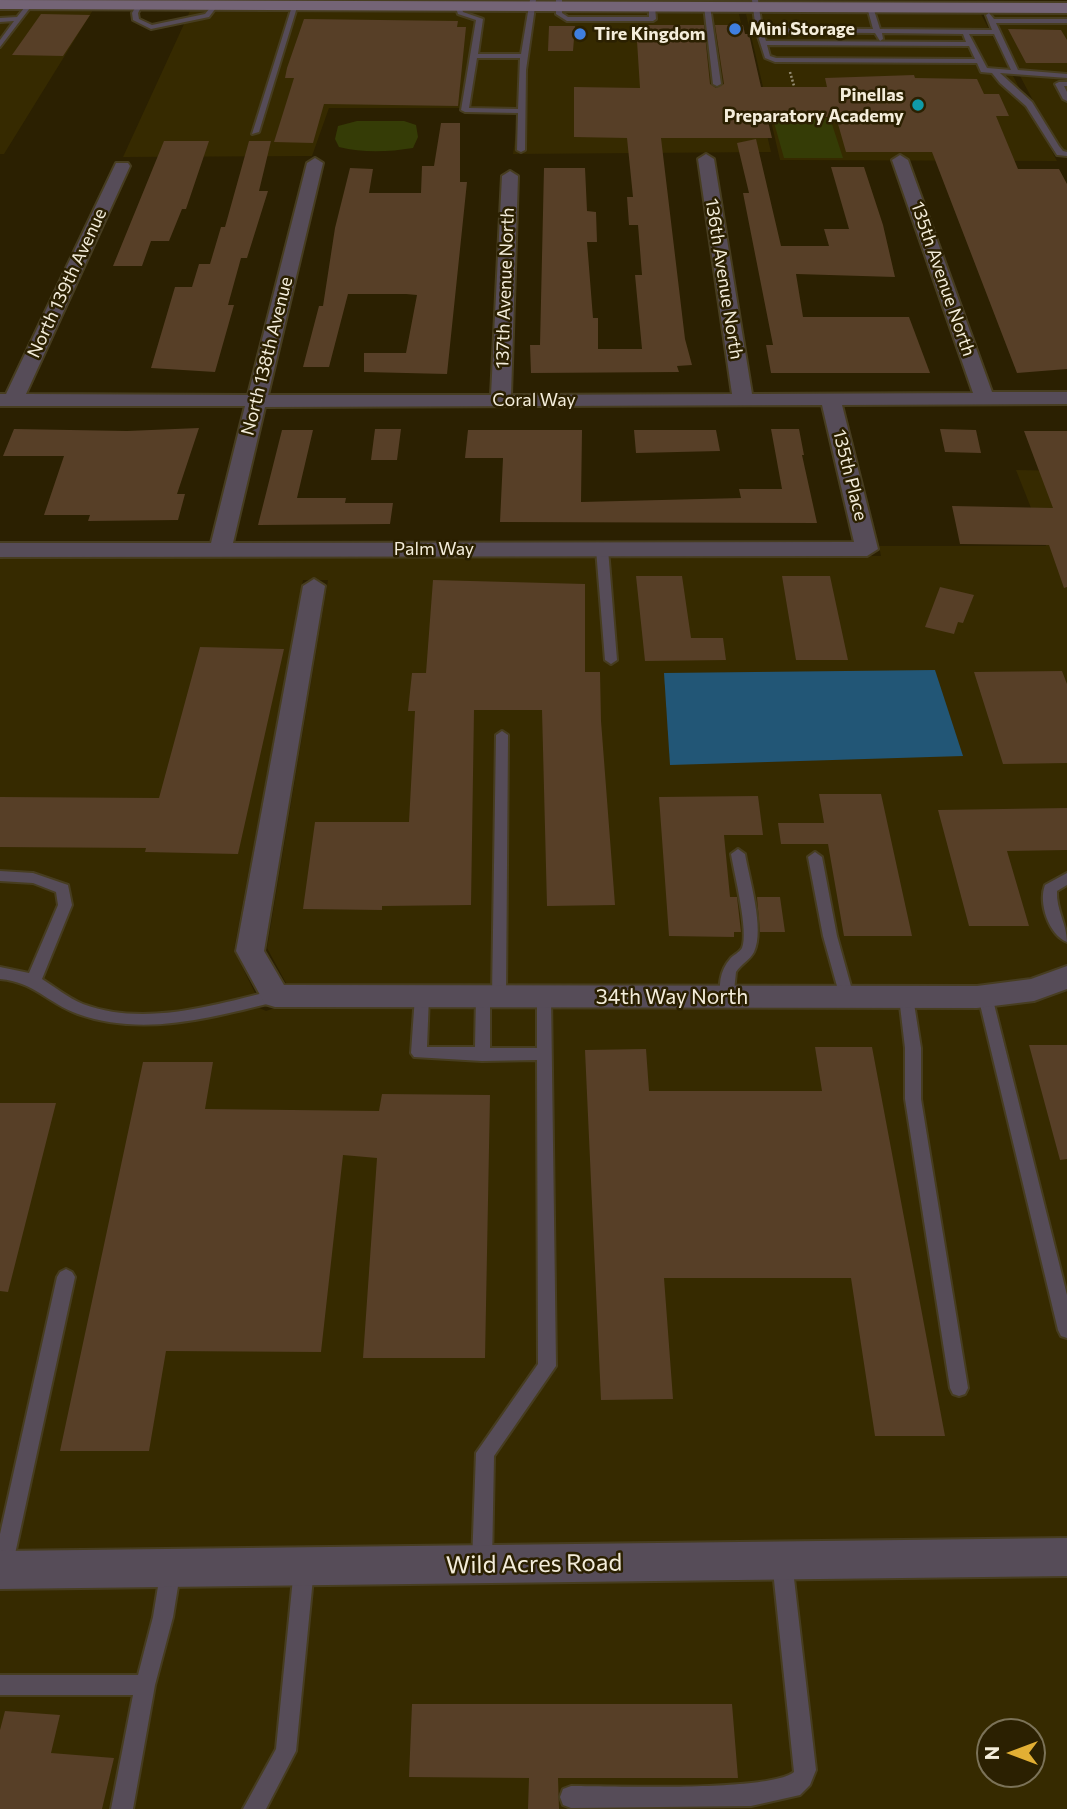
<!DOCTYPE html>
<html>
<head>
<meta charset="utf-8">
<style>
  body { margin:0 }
  #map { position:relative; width:1067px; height:1809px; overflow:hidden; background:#2b2001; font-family:Commissioner,sans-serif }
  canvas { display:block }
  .north { position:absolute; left:976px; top:1718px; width:70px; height:70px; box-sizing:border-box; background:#2b2001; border:2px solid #7b7258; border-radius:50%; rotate:270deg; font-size:19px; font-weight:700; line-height:28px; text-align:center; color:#f4eddb }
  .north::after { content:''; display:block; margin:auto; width:24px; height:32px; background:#e2af34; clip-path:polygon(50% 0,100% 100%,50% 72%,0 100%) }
</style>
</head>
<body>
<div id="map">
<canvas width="1067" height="1809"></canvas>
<div class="north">N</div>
</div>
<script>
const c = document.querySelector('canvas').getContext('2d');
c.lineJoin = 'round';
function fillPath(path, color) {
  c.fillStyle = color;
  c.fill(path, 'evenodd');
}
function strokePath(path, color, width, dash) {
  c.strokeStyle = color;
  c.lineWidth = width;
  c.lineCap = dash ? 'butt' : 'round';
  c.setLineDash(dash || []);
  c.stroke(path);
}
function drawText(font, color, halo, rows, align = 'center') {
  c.font = font + ' Commissioner,sans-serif';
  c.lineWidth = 5;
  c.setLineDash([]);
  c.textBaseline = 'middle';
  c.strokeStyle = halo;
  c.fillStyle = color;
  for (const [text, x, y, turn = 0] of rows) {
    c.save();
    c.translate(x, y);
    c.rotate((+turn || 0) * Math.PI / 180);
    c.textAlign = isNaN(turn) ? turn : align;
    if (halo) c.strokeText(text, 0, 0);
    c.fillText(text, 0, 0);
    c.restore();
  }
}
const built = new Path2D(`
  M0 10H93L4 154H0Z
  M190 11 745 12 739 14 771 152 513 154 519 108H329L312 156 123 157Z
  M982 13 1067 14V150H1059L988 15Z
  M746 14H981L1057 161 780 160Z
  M1016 470 1067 471V964L1025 979 973 985H287L267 948 328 580H303L234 950 258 999 257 1007 266 1011 277 1007 983 1008 1043 1000 1067 991V1538L0 1551V557L122 554 881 556 879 546H1046Z
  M1067 1577V1809H0V1590ZM990 1732H1032V1774H990Z`);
const green = new Path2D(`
  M830 118 843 158H784L773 119Z
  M357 121H404L416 125 418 137 413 148C388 152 363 153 339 147L335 139 338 126Z`);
const water = new Path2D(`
  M935 670 963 756 670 765 664 673Z`);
const building = new Path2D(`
  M41 14 90 15 63 56 12 55Z
  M304 19 458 21 457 27H466L458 106 324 104 313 143 274 142 294 78H285L287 68Z
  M636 25H704L710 84 716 88 724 84 715 25H743L745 34H749L761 87H827L825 78 914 75 915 78 977 79 984 94H999L1009 116H996L1018 169H1059L1067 184V369L1017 373 932 152H846L836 117H767L772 138H661L685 339 692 365 677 366 679 372 531 373 530 345H540L544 168H585L587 211 596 212 597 242H587L593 318H598V349H642L635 275H642L638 225H629L627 197H633L627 138 574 137V87L640 88Z
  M549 26H575L573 51H548Z
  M1008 29 1061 30 1067 40V63H1026Z
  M441 123H460V182H467L447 374 364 372V353H406L417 295 406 294H348L329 367H303L319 306H323L335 228 350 168 373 169 369 193H421L422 166H434Z
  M756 139 781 246H829L824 229H849L831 167H864L883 225 895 277 796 274 803 317H909L930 373H771L766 345H773L743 193H749L737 143Z
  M164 141H209L186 209H182L169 241H151L142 266H113Z
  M249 141H271L259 191H268L247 258H241L228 305H234L215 372 151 368 175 287H192L199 264H210L221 227H225Z
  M199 428 177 494H185L178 520 88 521 90 515H44L64 456H3L14 429 127 431Z
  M375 429H401L397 460H371Z
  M771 429H799L804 455H802L817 523 500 522 503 458H465L468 430H582L581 502 741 498 739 489H782Z
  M940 429 976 430 981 453 945 452Z
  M282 430H313L297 498H346L345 503H393L390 524 258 525Z
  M634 430H716L720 451 636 453Z
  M1024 431H1067V587L1064 588 1049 545 960 544 952 506 1053 508Z
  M636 576H682L691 638H723L726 660 645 661Z
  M782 576H830L848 660H796Z
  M433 580 585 584V672H600L601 721 615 905 547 906 542 710H474L471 905 382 906V910L303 909 315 822H409L415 711H408L412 673H426Z
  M940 587 974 595 963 623 958 622 954 634 925 627Z
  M200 647 284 649 238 854 145 852 146 848 0 847V797L159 798Z
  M1062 671 1067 684V763L1003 764 974 672Z
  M819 794H881L912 936H844L828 844H781L778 823H824Z
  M758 796 763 835H724L730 897H737L741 932H734V937L669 936 659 797Z
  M1067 808V850L1007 851 1029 926H969L938 810Z
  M757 897H780L785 932H760Z
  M1029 1045H1067V1159L1060 1160Z
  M815 1047H872L945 1436H875L851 1278H664L673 1399 601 1400 585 1050 646 1049 649 1091H822Z
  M143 1062H213L205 1109 379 1111 382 1094 490 1095 485 1358H363L377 1158 343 1155 321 1352 166 1351 149 1451H60Z
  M0 1103H56L8 1292 0 1291Z
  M412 1704H732L738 1778H558L559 1809H528L529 1778 409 1777Z
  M5 1711 60 1715 51 1753 114 1758 102 1809H0V1730Z`);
const path = new Path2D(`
  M790 72 794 86`);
const service = new Path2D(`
  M530 0H536L526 70 525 150 521 152 517 150 518 113 465 112 461 110 476 20 458 14 455 5 460 4 463 12 483 19 478 54H521ZM477 58H520L518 109 469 108Z
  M556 0H562V13L568 17H649V6L652 4 655 6 656 19 653 21H567L556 14Z
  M752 0H758L762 28 873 29 867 7 870 5 873 7 880 29 992 30 986 15 989 13 994 19H1067V23H996L1018 70 1067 74V78L1000 73 1032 102 1059 146 1063 151 1067 152V156L1057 155 1026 106 1000 83 992 73 981 72 977 63 775 62 765 58 756 30ZM763 32 875 33 880 41 883 39 882 33 963 34 966 42 766 41ZM969 34H994L1011 70 987 68ZM767 45 969 46 975 59 776 58 770 56Z
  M28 3 33 4 0 47V40L14 21 0 22V18L17 17Z
  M138 3 143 4 138 13 139 19 152 25 205 14 214 3 219 4 209 17 151 29 133 20 132 13Z
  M293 3 298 4 259 132 252 134Z
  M707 4 710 6 721 84 717 86 713 84 704 6Z
  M1059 82H1067V86H1064L1067 92V101L1063 99 1055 84Z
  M602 546 608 549 617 660 611 664 605 660 596 549Z
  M502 731 508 735 506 996 504 1000H494L492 996 496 735Z
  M738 849 745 854C749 878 765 929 754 952 750 960 741 964 736 972L733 1001H723C717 988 720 970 730 959 733 955 739 953 742 948 749 932 734 873 731 854Z
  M815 852 822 857 837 936 854 997 852 1001H842L840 997 823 936 808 857Z
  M0 871 33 873 68 885 72 905 42 979C55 987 68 998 83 1004 144 1027 215 1005 275 990L280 992 282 996 280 1000 275 1002C210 1018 143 1037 78 1014 47 1003 35 982 0 979V967L29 973 58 905 56 892 33 883 0 881Z
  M1067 873V885L1057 891C1056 910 1067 924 1067 942 1049 935 1038 903 1045 885Z
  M422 990 427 992 429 996 427 1047H475L476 996 478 992H488L490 996V1048H537V996L539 992H549L551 996 556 1366 494 1456 492 1563 489 1570 482 1573 475 1570 472 1563 476 1453 538 1364 537 1060 482 1061 414 1057 411 1053 415 996 417 992Z
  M985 990 990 992 992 996 1067 1295V1338L1061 1336 1058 1330 978 996 980 992Z
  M906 991 911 993 913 997 921 1048V1099L968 1388 965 1394 959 1396 953 1394 950 1388 905 1099V1048L899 997 901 993Z
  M66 1269 72 1272 75 1277 12 1568 9 1575 2 1578 0 1577V1534L57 1277 60 1272Z
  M782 1551 789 1554 792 1561 816 1770 810 1785 800 1795 751 1806 571 1808 563 1805 560 1797 563 1789 571 1786C611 1786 769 1792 794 1772L772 1561 775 1554Z
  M171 1558 178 1561 181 1568 173 1617 155 1685 133 1809H111L133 1695H0V1675H138L153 1617 161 1568 164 1561Z
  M304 1558 311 1561 314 1568 296 1751 266 1809H243L276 1749 294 1568 297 1561Z`);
const minor = new Path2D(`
  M706 154 714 159 752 394 973 393 892 160 900 155 908 160 992 392H1067V404L842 405 878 549 867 556 0 557V543H211L245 406H0V394H6L116 163H128L130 166 26 394 248 395 307 163 315 158 323 163 268 395H491L502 176 510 171 518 176 511 395 732 394 698 159ZM822 405 854 542 233 543 265 407Z
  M314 579 325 586 264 951 284 985 977 986 1031 979 1067 966V989L1034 1001 977 1008 275 1007 265 1004 236 951 303 586Z
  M1067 1538V1576L0 1589V1551Z`);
const secondary = new Path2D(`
  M0 0 1067 3V13L0 9Z`);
const markers = [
  [735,29,7,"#3f7fe0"],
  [580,34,7,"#3f7fe0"],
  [918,105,7,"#0f9aa8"]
];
const farPoinames = [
  ["Mini Storage",749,29],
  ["Tire Kingdom",594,34],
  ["Pinellas",904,95,"right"],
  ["Preparatory Academy",904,116,"right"]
];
const farStreetnames = [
  ["136th Avenue North",724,279,81],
  ["135th Avenue North",943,279,71],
  ["North 139th Avenue",67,283,-65],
  ["137th Avenue North",505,288,-88],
  ["North 138th Avenue",267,356,-76],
  ["Coral Way",534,400],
  ["135th Place",850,475,76],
  ["Palm Way",434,549]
];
const streetNames = [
  ["34th Way North",672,997]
];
const nearStreetnames = [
  ["Wild Acres Road",534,1564,-1]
];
fillPath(built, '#362a00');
fillPath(green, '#353c06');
fillPath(water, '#225676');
fillPath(building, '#573f27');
strokePath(service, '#473d20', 4);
strokePath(minor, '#473d20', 4);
strokePath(secondary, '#473d20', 4);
strokePath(path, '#958c73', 2.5, [2, 2]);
fillPath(service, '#564c58');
fillPath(minor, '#564c58');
fillPath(secondary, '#746476');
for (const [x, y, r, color] of markers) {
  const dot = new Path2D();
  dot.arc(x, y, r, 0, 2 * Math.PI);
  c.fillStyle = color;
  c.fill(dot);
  strokePath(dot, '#2b2001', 2.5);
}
drawText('bold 18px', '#f4eddb', '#2b2001', farPoinames, 'left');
drawText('18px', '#f4eddb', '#2b2001', farStreetnames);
drawText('21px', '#f4eddb', '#2b2001', streetNames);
drawText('24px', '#f4eddb', '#2b2001', nearStreetnames);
</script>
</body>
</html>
